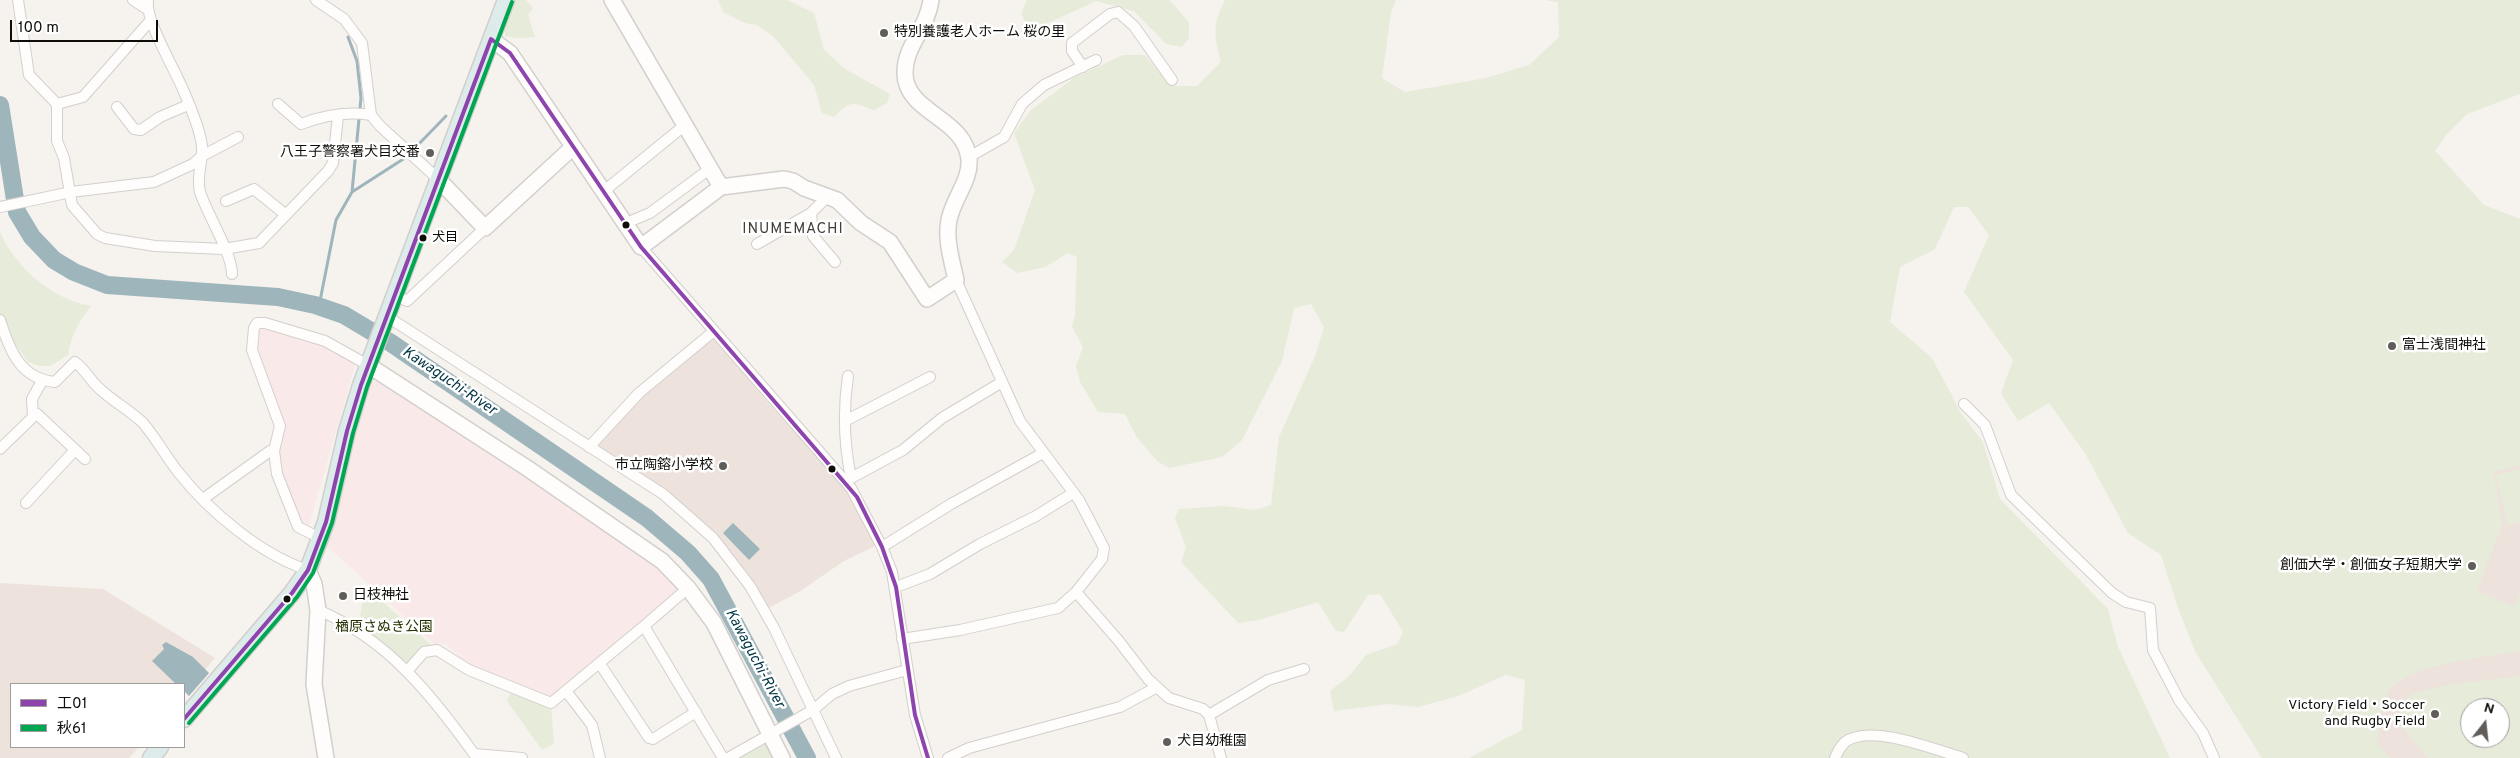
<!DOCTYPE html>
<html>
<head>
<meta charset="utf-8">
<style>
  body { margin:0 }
  #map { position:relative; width:2520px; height:758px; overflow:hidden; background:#f6f2ee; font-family:Overpass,"Noto Sans JP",sans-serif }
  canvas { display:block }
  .legend { position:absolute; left:10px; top:683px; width:175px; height:65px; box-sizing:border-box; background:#fff; border:1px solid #9f9e9d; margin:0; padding:6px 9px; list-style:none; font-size:15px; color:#0f0d0a }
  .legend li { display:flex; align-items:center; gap:10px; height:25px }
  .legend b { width:25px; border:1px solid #9f9e9d }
  .north { position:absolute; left:2460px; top:698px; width:50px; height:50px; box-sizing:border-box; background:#fff; border:1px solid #9f9e9d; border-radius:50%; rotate:16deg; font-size:14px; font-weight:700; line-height:20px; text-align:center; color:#0f0d0a }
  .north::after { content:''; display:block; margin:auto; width:18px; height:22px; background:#605d5a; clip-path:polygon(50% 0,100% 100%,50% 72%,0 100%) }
  .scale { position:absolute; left:10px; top:20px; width:148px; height:22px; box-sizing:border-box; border:2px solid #0f0d0a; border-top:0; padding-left:6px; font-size:15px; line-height:18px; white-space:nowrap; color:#0f0d0a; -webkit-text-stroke:4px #fff; paint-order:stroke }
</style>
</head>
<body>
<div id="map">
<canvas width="2520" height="758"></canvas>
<ul class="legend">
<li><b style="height:6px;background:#8e44ad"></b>工01</li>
<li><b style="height:6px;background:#00a651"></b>秋61</li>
</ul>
<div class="north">N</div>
<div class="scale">100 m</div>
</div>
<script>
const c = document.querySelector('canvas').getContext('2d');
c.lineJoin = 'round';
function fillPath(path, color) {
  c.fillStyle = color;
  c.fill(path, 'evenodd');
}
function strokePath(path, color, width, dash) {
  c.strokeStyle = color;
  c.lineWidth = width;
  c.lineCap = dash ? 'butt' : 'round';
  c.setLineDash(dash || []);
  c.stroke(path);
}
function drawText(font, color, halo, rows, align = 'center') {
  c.font = font + ' Overpass,"Noto Sans JP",sans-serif';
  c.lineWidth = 5;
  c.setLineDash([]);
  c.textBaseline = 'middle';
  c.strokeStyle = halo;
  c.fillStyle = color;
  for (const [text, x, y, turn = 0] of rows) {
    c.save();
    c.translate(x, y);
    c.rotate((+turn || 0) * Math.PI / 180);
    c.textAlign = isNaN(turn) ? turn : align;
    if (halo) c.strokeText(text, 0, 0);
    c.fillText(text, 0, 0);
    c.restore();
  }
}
const commercial = new Path2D(`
  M260 326 320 344 340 353 355 365 309 525 302 523 295 512 281 478 278 453 281 427 254 349Z
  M377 381 643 554 683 592 551 703 513 688 465 661 446 644 435 645 326 545 343 491 359 413 371 382Z`);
const built = new Path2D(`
  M711 334 761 395 850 494 875 546 844 561 799 592 763 611 723 550 678 507 589 447 639 393Z
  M2520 425V758H2384L2372 746 2416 537ZM2470 708H2500V738H2470Z
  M0 583 103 589 215 658 184 694V684H11V747H139L129 758H0Z`);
const green = new Path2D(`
  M515 0H526L533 8 528 15 535 37 517 38 505 36V29Z
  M718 0H787L814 13 824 50 845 69 890 94 887 103 874 110C852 102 850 100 834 117L822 113 814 85 773 36 757 25 745 23 723 12Z
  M1027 0H1169L1189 22V38L1182 47 1166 44 1134 11 1096 1 1031 31 1021 14Z
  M1225 0H1396L1391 12 1382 78 1405 92 1486 78 1529 65 1559 37 1558 2 1545 0H2520V94L2467 114 2446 135 2435 151 2484 205 2520 219V466L2496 471 2494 475 2502 525 2477 591 2515 607 2520 592V651C2488 657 2405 664 2388 692 2379 708 2379 727 2377 744L2391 758H2262L2196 653 2179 611 2161 555 2128 533 2085 453 2049 403 2018 421 2001 393 2013 360 1964 292 1989 235 1968 207H1954L1935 249 1900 267 1890 322 1932 358 1961 413 1983 442 2000 499 2108 609 2118 647 2170 758H1469L1522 730 1525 680 1506 675 1458 696 1418 707 1389 704 1334 711 1330 691 1349 676 1366 655 1397 644 1403 632 1380 594 1368 595 1344 632 1336 631 1318 602 1259 620 1238 623 1181 562 1186 547 1175 518 1179 509 1224 506 1255 510 1271 505 1279 437 1316 354 1324 327 1311 304 1294 308 1282 361 1242 440 1222 457 1169 468 1158 462 1136 436 1125 414 1098 412 1080 382 1076 366 1083 347 1072 327 1075 315 1077 257 1068 253 1045 267 1017 273 1002 262 1014 250 1035 190 1014 133 1031 110 1074 78 1123 55H1145L1171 86H1197L1221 62C1214 34 1212 26 1225 0Z
  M0 232C15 267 53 300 91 306 79 321 71 335 68 355L50 366H40L28 362 11 338 0 317Z
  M2520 469V522L2508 525 2496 475Z
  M365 586 437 650 424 652 408 670 358 631Z
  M2520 676V758H2428C2419 746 2403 732 2400 716 2399 710 2401 703 2406 699 2422 684 2496 680 2520 676ZM2470 708H2500V738H2470Z
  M513 688 551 703 554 744 542 750 507 701Z
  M765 742 774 758H728Z`);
const water = new Path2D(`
  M733 523 760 549 749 560 723 533Z
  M166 642 193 657 209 673 189 696 184 691V684H176L152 661 164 649 162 645Z`);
const stream = new Path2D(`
  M414 149 446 116
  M352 192 408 156
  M319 306 336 220 352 192 361 98 357 61 348 37`);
const river = new Path2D(`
  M0 105 17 212 32 237 54 260 74 272 107 285 278 297 315 305 344 315 391 343 647 518 688 553 711 579 807 758`);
const street = new Path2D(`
  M18 0 29 75 57 104V141L64 158 72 205 97 234 105 238 155 246 224 249 259 243 328 171 333 163 338 116
  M133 0 147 9
  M148 0C145 21 175 69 184 92 191 108 200 129 202 146 203 162 196 176 200 192 207 214 232 253 232 274
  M316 0 344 19 362 43 371 115 380 126 437 178
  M1083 67 1072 51V43L1110 14 1118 12 1134 26 1172 80
  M57 104 83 97 150 21
  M278 104 301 124C322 116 348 111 371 115
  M117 107 134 129 141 130 160 117 188 105
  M969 157 1004 137 1022 104 1044 85 1096 60
  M604 191 685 125
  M226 201 254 189 286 215
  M0 207 71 192 154 182 193 164 202 156 238 137
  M811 213 813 236 835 262
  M626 223 650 213 711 168
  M757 244 811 213 827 197
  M641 247 851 488 882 547 892 572 915 715 928 758
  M394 295 407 301 485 228
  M0 320C9 349 20 379 55 382L75 362C86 370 91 382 101 390 114 402 131 411 143 423 156 438 166 457 179 473 209 511 261 555 308 570
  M394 321 663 494 713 538 750 586 774 628 836 758
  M257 323 254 328 252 350 280 426 274 451 277 474 298 527 320 538
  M257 323H265L325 341 368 365
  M1964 404 1985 425 2011 495 2112 593 2126 602 2150 608 2153 650 2179 700 2203 733 2214 758
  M33 417 37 414 85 459
  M845 421 930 377
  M589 447 639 393 714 331
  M0 449 33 417 32 399 42 381
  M851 478 903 450 942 418 1002 382
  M847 481 851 478C844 444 843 410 848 376
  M203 499 270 451H274
  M26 503 75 450
  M882 547 951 504 1043 453
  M896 587 930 574 980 544 1036 516 1073 493
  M688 588 644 626 723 758
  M1076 592 1118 640 1148 679 1169 698 1203 709 1209 715 1221 758
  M318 610C387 639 431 694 474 754L522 758
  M902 639 960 630 1058 608 1076 592 1102 559 1104 548 1079 500 1020 421 956 280
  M600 664 649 738 653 739 696 712
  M408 670 424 652 437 650 469 670 551 703 644 626
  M566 691 592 725 600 758
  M1209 715 1268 680 1304 669
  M728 758 813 710 832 694 849 686 907 670
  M948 758 969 748 1120 707 1157 687
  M1835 758C1837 753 1841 746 1845 742 1870 723 1936 750 1963 758`);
const secondary = new Path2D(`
  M612 0 721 187
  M491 39 510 53 641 247 721 187 784 179 793 181 804 188 837 200 861 223 890 242 927 299 956 280C952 261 945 239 949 220 953 199 971 180 969 159 965 118 906 113 905 74 904 46 927 30 931 0
  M437 178 485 228 573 147
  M368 365 527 468 662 561 688 588 714 623 782 758
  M308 570 314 584 318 610 314 684 326 758`);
const primary = new Path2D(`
  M184 719 292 593 308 570 326 522 347 431 361 385 506 0
  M151 758 160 747`);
const bus1 = new Path2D(`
  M184 719 292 593 308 570 326 522 347 431 361 385 491 39 510 53 641 247 857 497 882 547 896 587 915 715 928 758`);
const bus2 = new Path2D(`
  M189 723 297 597 313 573 332 523 353 433 367 387 512 2`);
const markers = [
  [884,33,5,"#605d5a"],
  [430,153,5,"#605d5a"],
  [626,225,4.5,"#0f0d0a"],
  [423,238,4.5,"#0f0d0a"],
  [2392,346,5,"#605d5a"],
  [723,466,5,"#605d5a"],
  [832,469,4.5,"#0f0d0a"],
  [2472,566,5,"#605d5a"],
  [343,596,5,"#605d5a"],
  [287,599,4.5,"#0f0d0a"],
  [2435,714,5,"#605d5a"],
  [1167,742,5,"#605d5a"]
];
const busNames = [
  ["犬目",432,238]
];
const poiNames = [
  ["特別養護老人ホーム 桜の里",894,33],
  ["八王子警察署犬目交番",420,153,"right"],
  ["富士浅間神社",2402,346],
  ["市立陶鎔小学校",713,466,"right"],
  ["創価大学・創価女子短期大学",2462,566,"right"],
  ["日枝神社",353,596],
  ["Victory Field・Soccer",2425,706,"right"],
  ["and Rugby Field",2425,722,"right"],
  ["犬目幼稚園",1177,742]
];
const parkNames = [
  ["楢原さぬき公園",384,628]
];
const neighbourhoodNames = [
  ["INUMEMACHI",793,230]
];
const waterNames = [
  ["Kawaguchi-River",449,382,34],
  ["Kawaguchi-River",754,659,62]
];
fillPath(commercial, '#f9e9e9');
fillPath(built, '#ede3dc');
fillPath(green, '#e7ebda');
fillPath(water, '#9eb5bc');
strokePath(stream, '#9eb5bc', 3);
strokePath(river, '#9eb5bc', 18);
strokePath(street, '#d3cfcc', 12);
strokePath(secondary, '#d3cfcc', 18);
strokePath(primary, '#d1cfcc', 19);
strokePath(street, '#fefdfc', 10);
strokePath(secondary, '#fefdfc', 15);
strokePath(primary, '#deebeb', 16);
strokePath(bus1, '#8e44ad', 4);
strokePath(bus2, '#00a651', 4);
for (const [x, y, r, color] of markers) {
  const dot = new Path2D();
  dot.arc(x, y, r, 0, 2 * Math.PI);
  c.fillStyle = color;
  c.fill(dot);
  strokePath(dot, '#fff', 2);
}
drawText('13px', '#0f0d0a', '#fff', busNames, 'left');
drawText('14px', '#0f0d0a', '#fff', poiNames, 'left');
drawText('14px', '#243201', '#fff', parkNames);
c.letterSpacing = '1px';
drawText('15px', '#433d38', '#fff', neighbourhoodNames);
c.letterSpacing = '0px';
drawText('italic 15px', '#003543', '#fff', waterNames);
</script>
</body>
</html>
